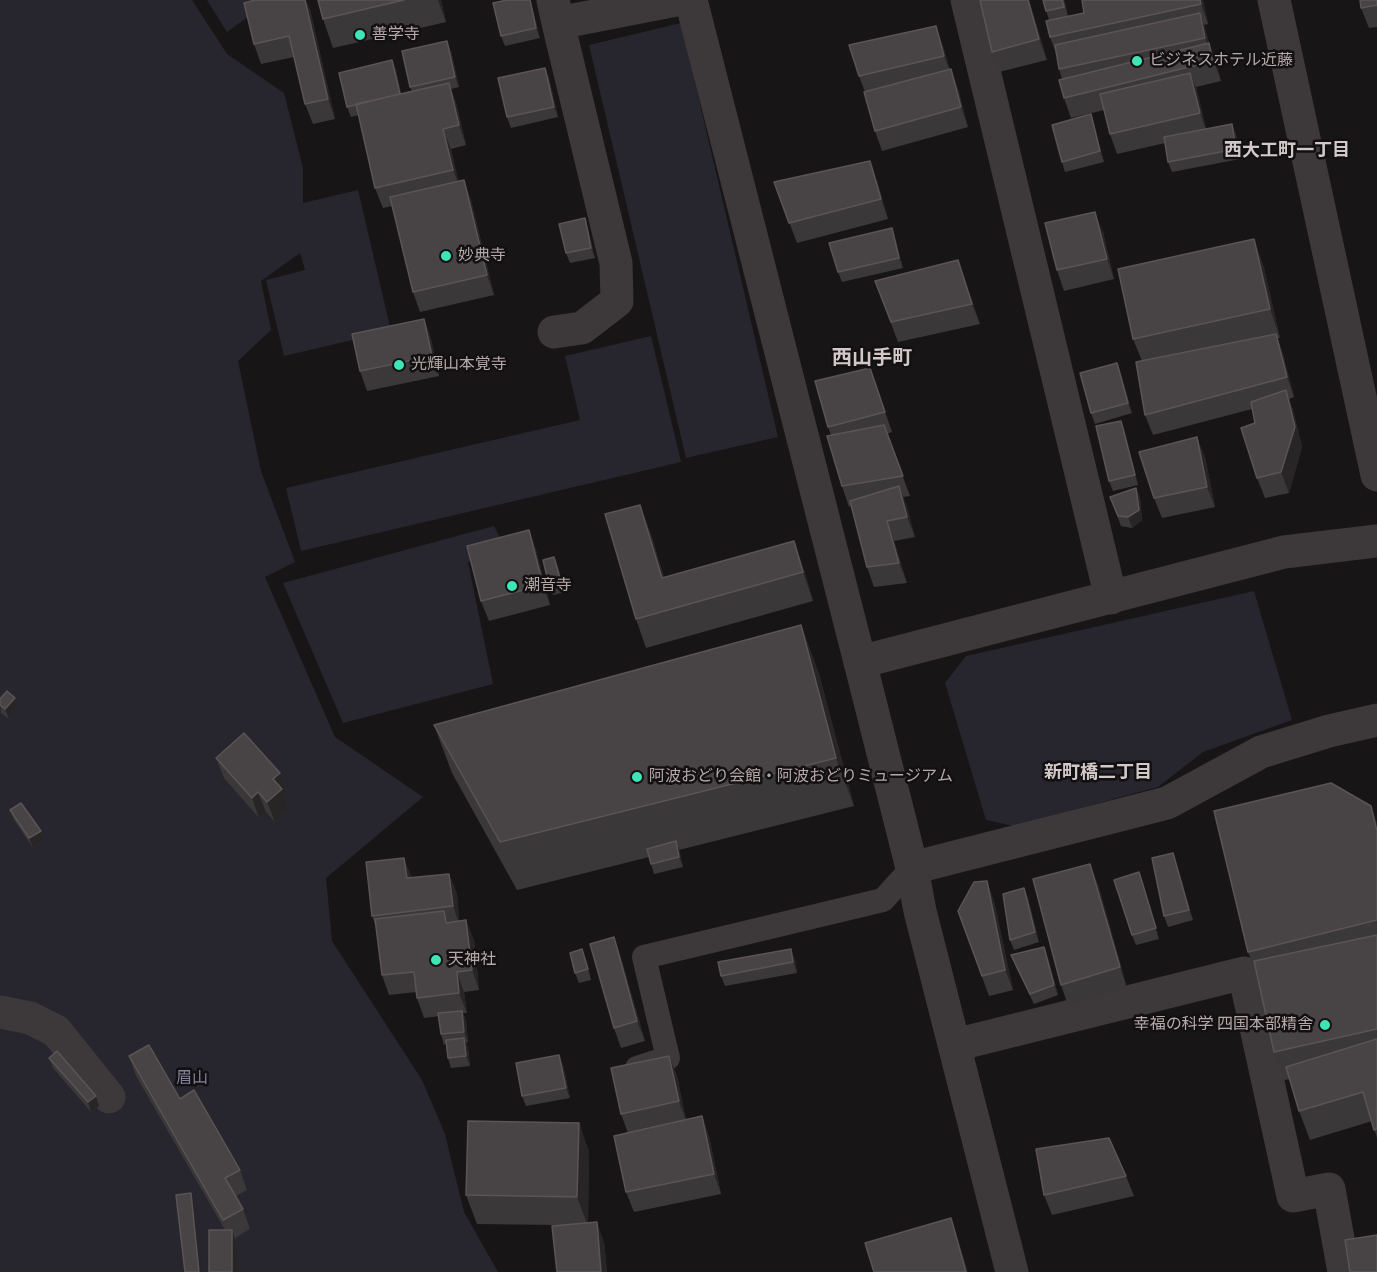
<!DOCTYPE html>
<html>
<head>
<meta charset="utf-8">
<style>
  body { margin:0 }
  canvas { display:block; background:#171515 }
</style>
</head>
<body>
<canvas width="1377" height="1272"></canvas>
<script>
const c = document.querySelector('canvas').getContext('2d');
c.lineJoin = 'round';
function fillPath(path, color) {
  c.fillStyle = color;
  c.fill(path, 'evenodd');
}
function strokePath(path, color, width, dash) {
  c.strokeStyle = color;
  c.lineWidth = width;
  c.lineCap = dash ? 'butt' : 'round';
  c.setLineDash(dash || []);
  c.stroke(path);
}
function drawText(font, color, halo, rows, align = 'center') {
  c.font = font + ' Manrope,"Noto Sans JP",sans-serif';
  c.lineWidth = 5;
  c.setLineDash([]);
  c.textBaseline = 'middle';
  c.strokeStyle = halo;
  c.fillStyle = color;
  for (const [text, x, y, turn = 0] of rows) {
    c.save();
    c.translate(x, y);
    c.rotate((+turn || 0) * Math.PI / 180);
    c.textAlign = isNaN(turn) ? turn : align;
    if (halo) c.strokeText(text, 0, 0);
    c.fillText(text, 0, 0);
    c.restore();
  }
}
const green = new Path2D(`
  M0 0H192L227 54 284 93 303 168V203L358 190 391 331 284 356 266 280 305 270 300 253 261 281 271 330 238 361 261 471 295 562 265 577 335 737 423 797 326 878 332 941 422 1080 445 1134 464 1212 498 1272H0Z
  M207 0H297L262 7 227 32Z
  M681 23 778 437 686 458 589 45Z
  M651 336 681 462 301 551 286 488 580 420 565 356Z
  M494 526 507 552 468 562 493 684 343 723 283 583Z
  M1254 591 1292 720 1203 752 1158 787 1014 826 986 820 945 683 966 656Z`);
const service = new Path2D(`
  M637 1068 668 1058 644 957 883 900 912 868`);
const minor = new Path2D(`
  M553 0 558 23 676 0
  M691 0 860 662
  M967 0 1111 598
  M554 332 582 328 617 301 616 263 558 23
  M912 868 920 911 1012 1272
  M0 1012 30 1018 56 1031 109 1097
  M955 1045 1244 973 1293 1196 1329 1189 1344 1272`);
const tertiary = new Path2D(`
  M1274 0 1377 475
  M1377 541 1284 552 860 662 912 868 1167 803 1261 752 1329 731 1377 720`);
const wall = new Path2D(`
  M318 0H441L446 22 333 48 323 19Z
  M507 0H530L540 38 505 46 501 36Z
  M980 0H1029L1047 60 999 72 992 52Z
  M1043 0H1064L1068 16 1203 0 1208 24 1204 25 1210 47 1216 63 1221 81 1196 87 1206 129 1232 124 1236 134 1240 159 1172 172 1168 162 1165 143 1117 154 1110 134 1104 110 1071 118 1064 98 1062 79 1059 69 1057 56 1050 37 1049 20Z
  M1377 0V27L1369 28 1361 8Z
  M310 9 335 119 313 124 305 104 294 57 261 64 254 44Z
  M943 46 950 70 958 89 968 127 882 151 875 131 865 92 859 76Z
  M451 51 459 87 451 89 456 103 466 145 451 149 458 181 471 200 494 295 420 312 413 292 392 206 383 208 375 188 359 115 351 117 347 107 392 60 396 70 401 94 412 91 410 87Z
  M545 68 549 78 558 117 511 128 507 117Z
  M1094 125 1104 162 1065 172 1062 162Z
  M877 181 888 219 797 243 774 182Z
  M585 218 588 229 595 258 570 263 566 253Z
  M1103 232 1114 279 1064 291 1057 270Z
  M895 238 903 268 842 282 838 272Z
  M1254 239 1264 268 1280 338H1277L1283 354 1294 397 1289 399 1293 410 1302 447 1289 493 1265 498 1257 478 1255 423 1252 409 1153 435 1145 415 1142 361 1133 339Z
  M958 260 980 324 898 342 875 281Z
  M424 319 431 339 439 376 367 391 360 371Z
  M1117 363 1132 413 1095 424 1091 413Z
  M877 388 892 432 887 434 910 496 903 497 915 537 894 541 907 583 874 587 867 567 851 506 849 507 842 486 831 435 828 427Z
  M1121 421 1125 432 1138 485 1113 491 1109 481Z
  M1205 457 1215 507 1162 518 1154 498Z
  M1136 488 1140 498 1142 520 1132 528 1121 526 1110 497Z
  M529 530 536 550 550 605 489 621 481 601Z
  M651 534 664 578 804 570 813 601 646 648 636 619Z
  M554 557 558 567 565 592 553 595 549 585Z
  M801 625 819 674 854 806 679 850 683 867 654 874 649 857 517 890 452 773 434 725Z
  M0 699 18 708 9 719 1 713Z
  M216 758 280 773 287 793 284 795 289 810 275 822 266 812 259 818 224 778Z
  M10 810 41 831 44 841 33 848 14 820Z
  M1377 823V1138L1372 1121 1310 1140 1299 1111 1290 1079 1284 1080 1274 1052 1257 975 1248 952Z
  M1173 853 1193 920 1168 927 1164 916Z
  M1139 872 1159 939 1136 945 1132 935Z
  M449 874 457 894 459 921 474 940 479 990 464 992 467 1013H463L466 1021 468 1042 466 1043 468 1048 470 1066 451 1068 448 1058 446 1044 444 1045 441 1034 439 1016 424 1018 417 998 416 992 389 995 382 975 376 927 372 916 412 878Z
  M1098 884 1127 988 1068 1005 1061 985Z
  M1024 888 1028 898 1039 942 1014 950 1010 940Z
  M994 901 1013 990 989 996 958 911Z
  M614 937 621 958 645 1041 621 1048 614 1028Z
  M1011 955 1048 958 1058 995 1034 1004 1015 965Z
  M795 959 797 973 725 986 721 976Z
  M586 960 591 980 579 983 575 973Z
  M559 1055 563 1065 570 1098 526 1106 522 1096Z
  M129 1056 180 1099 240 1170 247 1190 236 1196 243 1209 250 1229 235 1238 239 1250 225 1230 136 1076Z
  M669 1056 677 1076 686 1120 709 1136 721 1194 634 1212 626 1192 628 1133 621 1114Z
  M49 1058 99 1106 91 1112 53 1068Z
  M579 1123 589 1152 588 1223 604 1242 607 1272H557L559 1225 477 1224 466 1195Z
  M1126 1176 1134 1196 1052 1215 1044 1195Z`);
const shadedWall = new Path2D(`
  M305 0H306L310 9 335 119 328 99Z
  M438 0H441L446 22Z
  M530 0 532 5 540 38 536 28Z
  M1028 0H1029L1047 60 1039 39Z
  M1200 0H1203L1208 24 1201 4Z
  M1200 13 1207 34 1210 47 1216 63 1221 81 1205 38Z
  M936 26 943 46 952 76 944 56Z
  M447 41 451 51 459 87 455 77Z
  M392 60 396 70 404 105 400 95Z
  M545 68 549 78 558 117 554 107Z
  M951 69 958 89 968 127 961 107Z
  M1190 73 1198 93 1207 133 1200 113Z
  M449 83 456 103 466 145 459 125Z
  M1091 114 1094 125 1104 162 1100 151Z
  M1232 124 1236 134 1240 159 1236 149Z
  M443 129 451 149 461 190 453 170Z
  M870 161 877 181 888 219 881 199Z
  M464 180 471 200 494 295 487 275Z
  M1095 212 1103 232 1114 279 1107 259Z
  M585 218 588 229 595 258 591 248Z
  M892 228 895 238 903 268 899 258Z
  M1254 239 1264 268 1280 338 1270 309Z
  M958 260 965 280 980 324 972 304Z
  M424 319 431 339 439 376 432 356Z
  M1276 334 1283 354 1294 397 1287 377Z
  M1117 363 1121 373 1132 413 1128 403Z
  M1286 390 1293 410 1302 447 1289 493 1281 472Z
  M1121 421 1125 432 1138 485 1135 475Z
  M1197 437 1205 457 1215 507 1207 487Z
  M899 486 907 506 915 537 907 517Z
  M1136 488 1140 498 1142 520 1132 528 1128 517Z
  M640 505 651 534 672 607 662 578Z
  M887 521 894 541 907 583 899 563Z
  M529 530 536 550 550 605 543 585Z
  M794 541 804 570 813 601 803 572Z
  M554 557 558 567 565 592 561 582Z
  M801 625 819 674 854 806 836 758Z
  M15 698 18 708 9 719 5 709Z
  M280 773 287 793 284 795 289 810 275 822 267 802 273 779Z
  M258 792 266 812 259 818 252 798Z
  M1371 806 1377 823V831Z
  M41 831 44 841 33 848 29 838Z
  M676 841 680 852 683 867 679 857Z
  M1173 853 1177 864 1193 920 1189 910Z
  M404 858 412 878H407Z
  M1090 864 1098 884 1127 988 1120 967Z
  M1139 872 1143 882 1159 939 1156 928Z
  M449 874 457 894 460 926 453 906Z
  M987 881 994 901 1013 990 1005 970Z
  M1024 888 1028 898 1039 942 1035 932Z
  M466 920 474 940 479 990 472 970Z
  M614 937 621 958 645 1041 637 1021Z
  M1044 947 1048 958 1058 995 1054 985Z
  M791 949 795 959 797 973 793 962Z
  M457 972 464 992 467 1013 459 993Z
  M462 1011 466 1021 468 1042 464 1032Z
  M464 1038 468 1048 470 1066 466 1056Z
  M559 1055 563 1065 570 1098 566 1088Z
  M669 1056 677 1076 686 1121 679 1101Z
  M96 1096 99 1106 91 1112 88 1102Z
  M702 1116 709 1136 721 1194 714 1174Z
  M579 1123 589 1152 588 1226 577 1197Z
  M191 1193 194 1203 202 1272H199Z
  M951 1218 958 1239 968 1272H966Z
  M597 1222 604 1242 607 1272H601Z
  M232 1230 239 1250V1272H232Z`);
const building = new Path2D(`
  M255 0H305L328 99 305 104 289 36 254 44 244 3Z
  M318 0H404L323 19Z
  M507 0H530L536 28 501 36 493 3Z
  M980 0H1028L1039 39 992 52Z
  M1043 0H1062L1064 7 1046 11Z
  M1082 0H1200L1201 4 1050 37 1046 21 1084 13Z
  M1360 0H1377V5L1361 8Z
  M1200 13 1205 38 1059 69 1055 45Z
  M936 26 944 56 859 76 849 45Z
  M447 41 455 77 410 87 402 51Z
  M1209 43 1213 61 1064 98 1059 80Z
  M392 60 400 94 347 107 339 73Z
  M545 68 554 107 507 117 498 78Z
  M951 69 961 107 875 131 864 92Z
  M1190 73 1200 113 1110 134 1100 94Z
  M449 83 459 125 443 129 453 170 375 188 356 104Z
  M1091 114 1100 151 1062 162 1052 125Z
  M1232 124 1236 149 1168 162 1164 137Z
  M870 161 881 199 789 223 774 182Z
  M464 180 487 275 413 292 390 197Z
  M1095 212 1107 259 1057 270 1045 223Z
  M585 218 591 248 566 253 559 224Z
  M892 228 899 258 838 272 829 243Z
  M1254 239 1270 309 1133 339 1118 269Z
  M958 260 972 304 891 322 875 281Z
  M424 319 432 356 360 371 352 334Z
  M1276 334 1287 377 1145 415 1136 362Z
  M1117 363 1128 403 1091 413 1080 373Z
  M870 368 885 412 828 427 815 381Z
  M1286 390 1295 427 1281 472 1257 478 1241 428 1255 423 1251 402Z
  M1121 421 1135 475 1109 481 1096 426Z
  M884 425 903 476 842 486 827 436Z
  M1197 437 1207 487 1154 498 1139 452Z
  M899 486 907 517 887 521 899 563 867 567 850 501Z
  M1136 488 1139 510 1128 517 1118 516 1110 497Z
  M640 505 662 578 794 541 803 572 636 619 605 514Z
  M529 530 543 585 481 601 467 546Z
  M554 557 561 582 549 585 543 560Z
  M801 625 836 758 500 842 434 725Z
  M7 691 15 698 5 709 0 705V699Z
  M244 733 280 773 273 779 282 789 267 802 258 792 252 798 216 758Z
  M1331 783 1371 806 1377 831V920L1248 952 1214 811Z
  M21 803 41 831 29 838 10 810Z
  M676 841 679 857 651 864 647 849Z
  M1173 853 1189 910 1164 916 1152 858Z
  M404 858 407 878 449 874 453 906 372 916 366 862Z
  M1090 864 1120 967 1061 985 1033 879Z
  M1139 872 1156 928 1132 935 1114 880Z
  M987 881 1005 970 982 976 958 911 974 882Z
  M1024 888 1035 932 1010 940 1003 894Z
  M444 911 446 923 466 920 472 970 457 972 459 993 417 998 414 972 382 975 375 919Z
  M1377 935V1029L1274 1052 1254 961Z
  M614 937 637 1021 614 1028 590 944Z
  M1044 947 1054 985 1030 994 1011 955Z
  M582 949 588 969 575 973 570 953Z
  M791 949 793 962 721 976 718 962Z
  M462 1011 464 1032 441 1034 438 1013Z
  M464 1038 466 1056 448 1058 446 1040Z
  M1377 1039V1129L1374 1130 1363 1092 1299 1111 1286 1067Z
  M149 1045 180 1099 194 1090 240 1170 225 1178 243 1209 223 1220 129 1056Z
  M57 1051 96 1096 88 1102 49 1058Z
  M559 1055 566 1088 522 1096 516 1063Z
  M669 1056 679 1101 621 1114 611 1068Z
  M702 1116 714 1174 626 1192 614 1136Z
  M468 1121 579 1123 577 1197 466 1195Z
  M1109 1138 1126 1176 1044 1195 1036 1149Z
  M191 1193 199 1272H185L176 1195Z
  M951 1218 966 1272H874L865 1243Z
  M597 1222 601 1272H557L552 1226Z
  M209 1230H232V1272H209Z
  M1377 1235V1272H1350L1345 1240Z`);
const markers = [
  [360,35,6,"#3ee5b7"],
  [1137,61,6,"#3ee5b7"],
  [446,256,6,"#3ee5b7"],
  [399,365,6,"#3ee5b7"],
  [512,586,6,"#3ee5b7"],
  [637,777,6,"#3ee5b7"],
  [436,960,6,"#3ee5b7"],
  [1325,1025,6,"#3ee5b7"]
];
const poiNames = [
  ["善学寺",372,35],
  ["ビジネスホテル近藤",1149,61],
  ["妙典寺",458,256],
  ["光輝山本覚寺",411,365],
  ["潮音寺",524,586],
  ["阿波おどり会館・阿波おどりミュージアム",649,777],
  ["天神社",448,960],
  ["幸福の科学 四国本部精舎",1313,1025,"right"]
];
const parkNames = [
  ["眉山",192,1079]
];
const neighbourhoodNames = [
  ["西大工町一丁目",1287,151],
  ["新町橋二丁目",1098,773]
];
const quarterNames = [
  ["西山手町",872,358]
];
fillPath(green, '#27252e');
strokePath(service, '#3d3839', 24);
strokePath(minor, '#3d3839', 33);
strokePath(tertiary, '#3d3839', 33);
fillPath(wall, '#3b3839');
fillPath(shadedWall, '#272525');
fillPath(building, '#484445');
strokePath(building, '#5a5455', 1.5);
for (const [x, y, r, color] of markers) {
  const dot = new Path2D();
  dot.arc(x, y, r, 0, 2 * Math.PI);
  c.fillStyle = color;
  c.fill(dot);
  strokePath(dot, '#121010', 2);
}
drawText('16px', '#b6a8ab', '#121010', poiNames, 'left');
drawText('16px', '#84809f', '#121010', parkNames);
drawText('bold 18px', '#d2c8ca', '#121010', neighbourhoodNames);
drawText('bold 20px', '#d2c8ca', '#121010', quarterNames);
</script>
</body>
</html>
